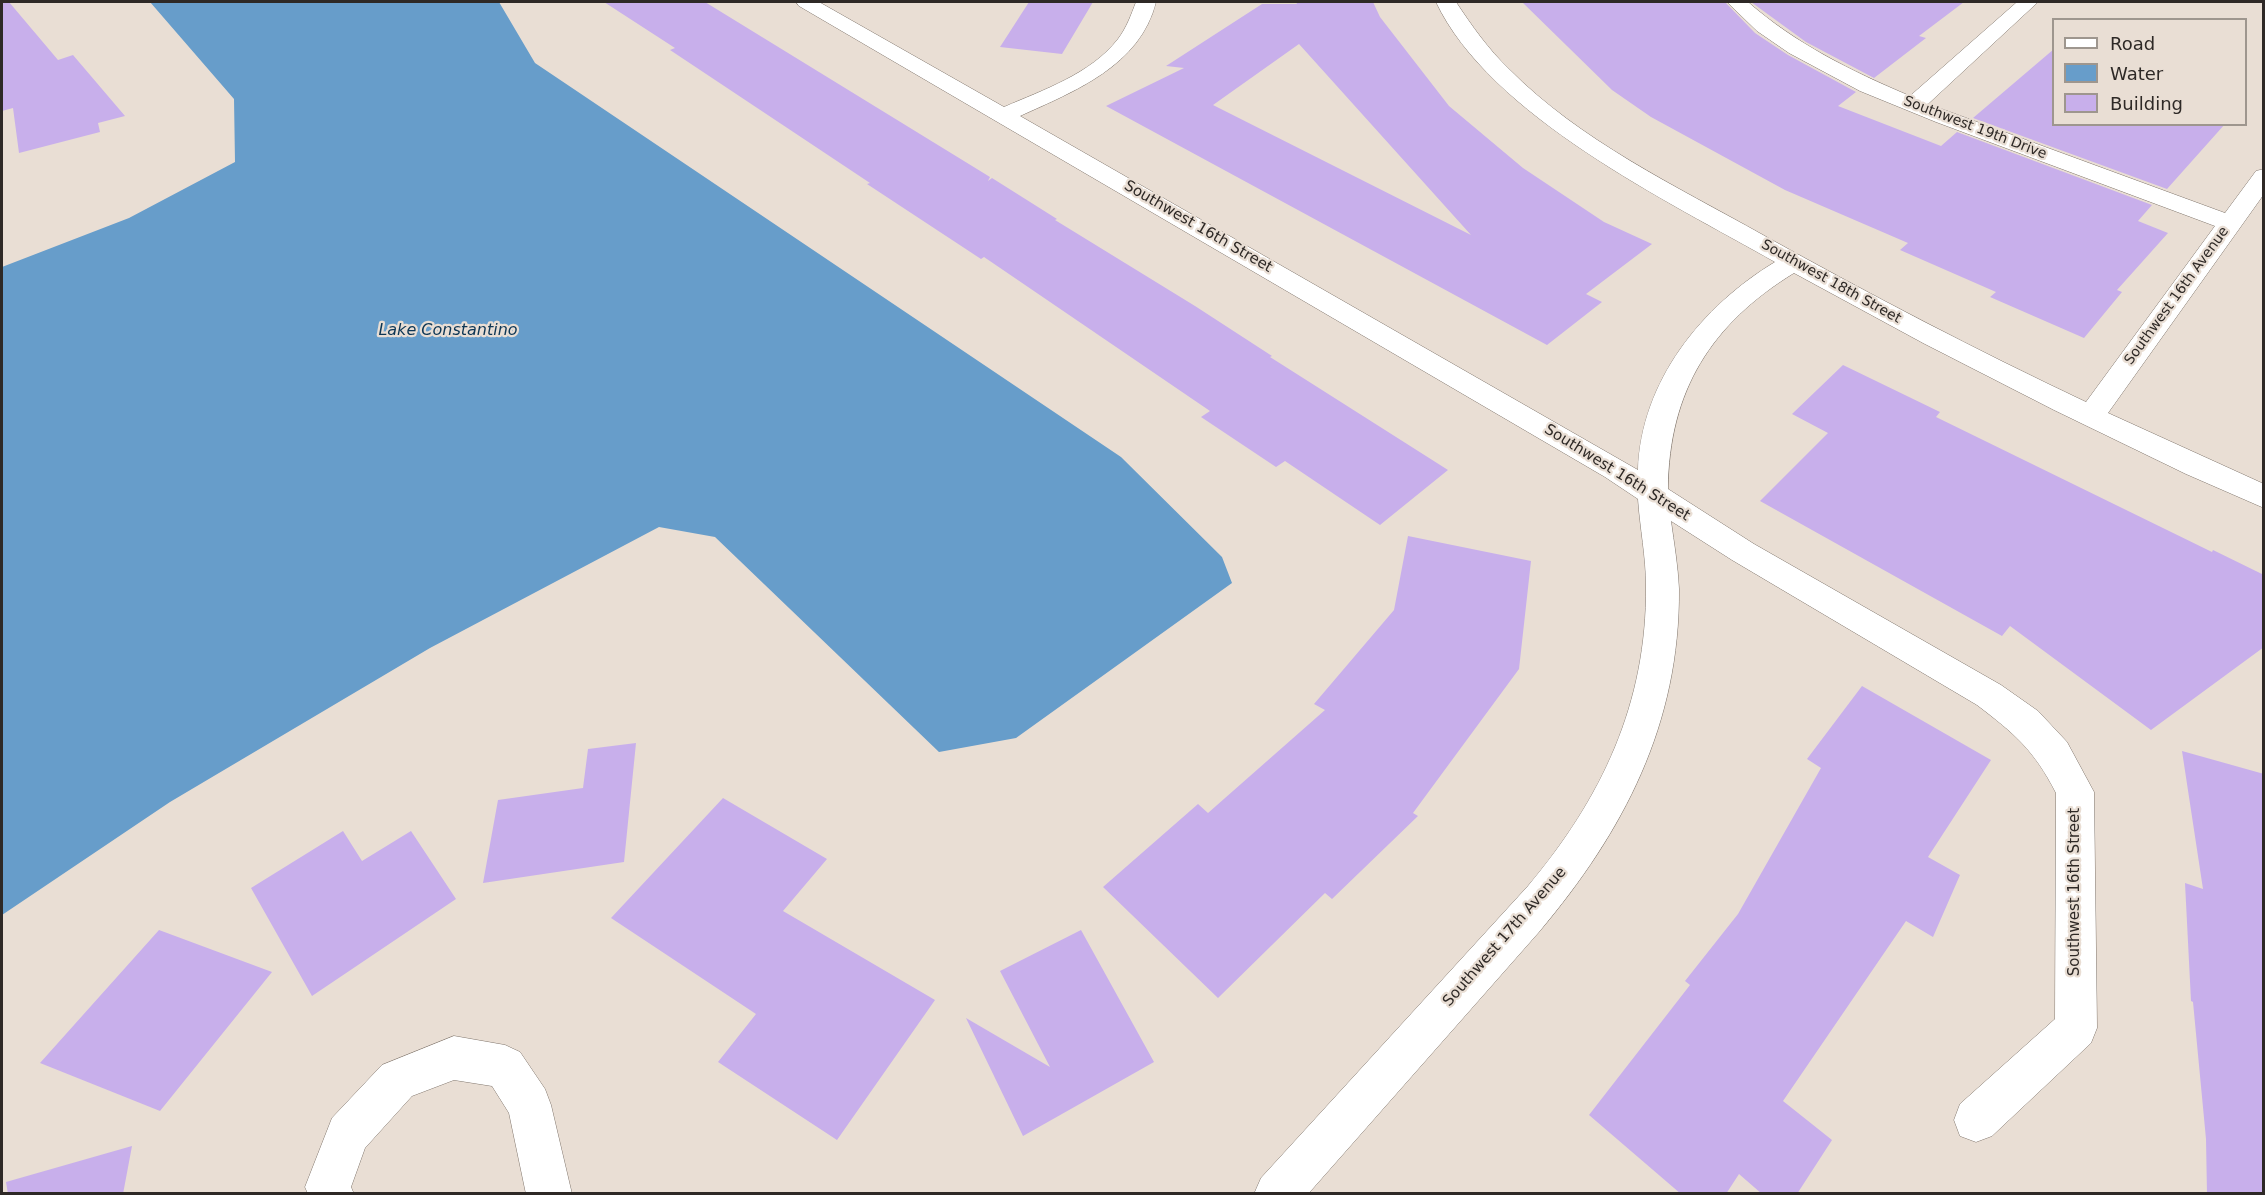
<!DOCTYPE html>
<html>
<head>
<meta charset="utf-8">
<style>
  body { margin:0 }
  #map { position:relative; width:2265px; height:1195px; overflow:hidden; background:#e9ded4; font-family:"DejaVu Sans",sans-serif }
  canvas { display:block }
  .frame { position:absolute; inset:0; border:3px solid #2e2926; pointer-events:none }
  .legend { position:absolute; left:2052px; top:18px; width:195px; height:108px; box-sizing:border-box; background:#e9ded4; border:2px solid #9e968e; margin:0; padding:8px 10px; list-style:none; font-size:18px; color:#2e2926 }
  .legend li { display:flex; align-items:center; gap:12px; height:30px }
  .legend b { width:30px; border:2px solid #9e968e }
</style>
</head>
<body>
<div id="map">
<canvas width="2265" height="1195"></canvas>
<div class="frame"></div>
<ul class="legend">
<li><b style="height:8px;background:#fff"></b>Road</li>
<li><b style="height:16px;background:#679dca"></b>Water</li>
<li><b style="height:16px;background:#c8afeb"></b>Building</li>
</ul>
</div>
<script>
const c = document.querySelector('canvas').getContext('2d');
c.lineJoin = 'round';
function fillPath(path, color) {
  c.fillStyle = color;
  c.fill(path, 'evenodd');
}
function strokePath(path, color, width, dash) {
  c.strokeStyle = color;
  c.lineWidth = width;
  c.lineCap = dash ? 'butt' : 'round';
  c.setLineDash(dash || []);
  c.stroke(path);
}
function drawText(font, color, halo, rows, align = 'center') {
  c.font = font + ' "DejaVu Sans",sans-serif';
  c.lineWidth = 4.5;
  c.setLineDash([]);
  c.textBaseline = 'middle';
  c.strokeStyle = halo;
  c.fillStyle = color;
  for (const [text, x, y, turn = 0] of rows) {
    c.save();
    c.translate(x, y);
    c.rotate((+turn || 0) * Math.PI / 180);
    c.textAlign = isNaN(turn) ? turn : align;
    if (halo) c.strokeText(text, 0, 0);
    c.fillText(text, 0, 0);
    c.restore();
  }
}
const water = new Path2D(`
  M150 2H499L535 63 1121 457 1222 557 1232 583 1016 738 939 752 715 537 659 527 430 648 170 802 2 915V267L129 218 235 162 234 99Z`);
const building = new Path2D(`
  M2 2H9L58 60 73 55 125 116 98 123 100 132 19 153 13 108 2 111Z
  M604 2H705L990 177 988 181 992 178 1057 219 1055 220 1195 306 1272 356 1270 357 1448 470 1380 525 1285 461 1276 467 1201 417 1210 411 984 257 981 259 867 184 870 183 670 50 675 48Z
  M1029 2H1093L1062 54 1000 47Z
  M1296 2H1373L1380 17 1449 106 1523 168 1604 222 1652 244 1586 294 1602 302 1547 345 1106 106 1184 68 1166 66 1262 4H1297ZM1299 44 1471 235 1213 105Z
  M1522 2H1725L1755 33 1788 55 1856 92 1838 106 1941 146 1957 132 2152 205 2138 221 2168 233 2117 290 2122 292 2084 338 1990 297 1996 292 1900 250 1908 243 1785 190 1651 117 1612 90Z
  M1751 2H1964L1919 36 1926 38 1874 78 1806 42Z
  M2054 49V124H2225L2167 189 1973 118Z
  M1843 365 1940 412 1936 417 2212 552 2213 550 2264 575V647L2151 730 2010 626 2002 636 1760 501 1828 433 1792 414Z
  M1408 536 1531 561 1519 669 1413 813 1418 816 1332 899 1325 893 1218 998 1103 887 1198 804 1208 813 1325 710 1314 704 1394 610Z
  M1862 686 1991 760 1928 857 1960 875 1933 937 1906 921 1783 1101 1832 1140 1797 1194H1762L1739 1174 1726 1194H1681L1589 1115 1690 985 1685 981 1738 914 1821 768 1807 759Z
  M636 743 624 862 483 883 498 800 583 788 588 749Z
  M2182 751 2264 774V1194H2207L2206 1139 2193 1002 2191 1001 2185 883 2203 889Z
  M723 798 827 859 783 911 935 1000 837 1140 718 1062 756 1014 611 918Z
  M343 831 362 861 411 831 456 899 312 996 251 888Z
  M159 930 272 972 160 1111 40 1063Z
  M1081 930 1154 1062 1023 1136 966 1018 1050 1067 1000 971Z
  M132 1146 123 1194H8L6 1182Z`);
const street = new Path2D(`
  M796 2H819L1004 107C1043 90 1091 74 1118 39 1127 27 1131 15 1136 2H1156C1140 66 1075 91 1020 116L1638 470C1641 381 1702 306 1775 262 1668 201 1490 116 1436 2H1456C1472 26 1488 49 1509 69 1580 141 1676 186 1763 235 1869 294 1976 350 2086 402L2215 226 1936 122 1860 91 1789 53 1757 31 1727 2H1748C1796 44 1851 71 1910 96L2017 2H2038L1928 104 2225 213 2256 171 2264 169V194L2108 413 2264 484V508L2186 474 2054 410 1923 343 1794 273C1711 324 1669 391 1668 489L1754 544 2001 685 2038 711 2067 742 2094 792 2097 1028 2091 1043 1992 1136 1976 1142 1960 1136 1954 1120 1960 1104 2055 1019 2056 793C2034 750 2015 734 1977 705L1732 560 1671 521C1674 543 1678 566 1679 589 1680 724 1624 831 1539 932L1308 1194H1254L1261 1178 1528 886C1602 798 1647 703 1646 586 1646 557 1640 528 1638 499L1605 477 799 6Z
  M454 1036 505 1045 520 1052 545 1089 551 1105 572 1194H526L509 1113 492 1086 454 1080 412 1096 365 1148 351 1187 354 1194H308L305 1187 332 1118 382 1065Z`);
const farStreetnames = [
  ["Southwest 19th Drive",1975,128,21],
  ["Southwest 18th Street",1831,282,29],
  ["Southwest 16th Avenue",2177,296,-54]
];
const streetNames = [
  ["Southwest 16th Street",1198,227,30],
  ["Southwest 16th Street",1617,473,32],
  ["Southwest 16th Street",2075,892,-90],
  ["Southwest 17th Avenue",1505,937,-49]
];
const waterNames = [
  ["Lake Constantino",448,331]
];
fillPath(water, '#679dca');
fillPath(building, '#c8afeb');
strokePath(street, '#80766d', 1);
fillPath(street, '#fff');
drawText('14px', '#2e2926', '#e9ded4', farStreetnames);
drawText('15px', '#2e2926', '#e9ded4', streetNames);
drawText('italic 16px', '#0c3655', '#e9ded4', waterNames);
</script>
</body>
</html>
